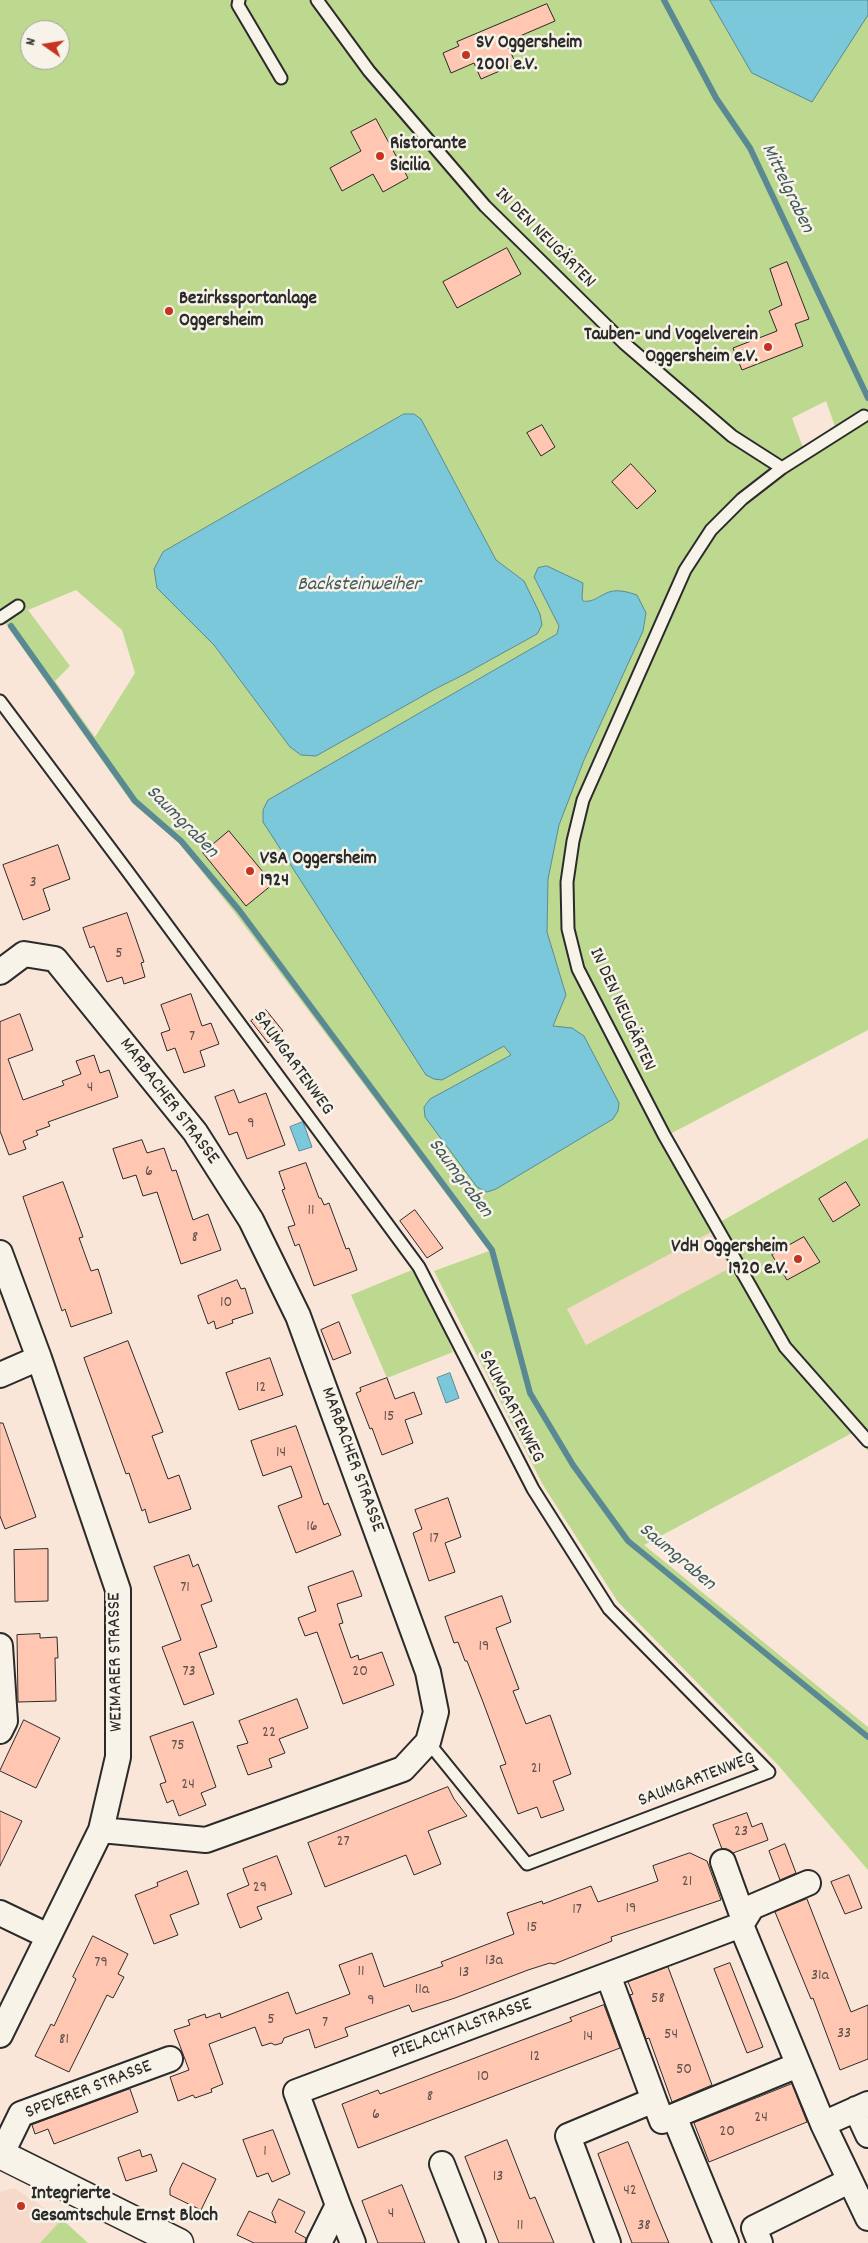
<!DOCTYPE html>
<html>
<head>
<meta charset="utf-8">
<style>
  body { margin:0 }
  #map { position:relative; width:868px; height:2243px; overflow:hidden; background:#f9e6d8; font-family:Dekko,sans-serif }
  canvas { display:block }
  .north { position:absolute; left:20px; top:20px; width:50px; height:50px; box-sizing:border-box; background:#f7f3e8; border:1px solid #a5a39c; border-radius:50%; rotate:283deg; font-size:14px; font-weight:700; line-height:20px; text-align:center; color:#2b2b2b }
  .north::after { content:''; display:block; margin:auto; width:18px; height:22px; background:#c8321e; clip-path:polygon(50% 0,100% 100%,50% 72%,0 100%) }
</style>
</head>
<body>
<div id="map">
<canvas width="868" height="2243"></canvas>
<div class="north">N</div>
</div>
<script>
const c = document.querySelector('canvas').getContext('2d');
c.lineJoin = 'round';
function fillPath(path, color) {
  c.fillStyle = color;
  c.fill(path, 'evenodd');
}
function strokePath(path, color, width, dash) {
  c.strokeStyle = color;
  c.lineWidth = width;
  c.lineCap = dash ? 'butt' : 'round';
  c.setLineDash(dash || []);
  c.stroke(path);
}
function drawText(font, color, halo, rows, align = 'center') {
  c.font = font + ' Dekko,sans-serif';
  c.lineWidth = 5;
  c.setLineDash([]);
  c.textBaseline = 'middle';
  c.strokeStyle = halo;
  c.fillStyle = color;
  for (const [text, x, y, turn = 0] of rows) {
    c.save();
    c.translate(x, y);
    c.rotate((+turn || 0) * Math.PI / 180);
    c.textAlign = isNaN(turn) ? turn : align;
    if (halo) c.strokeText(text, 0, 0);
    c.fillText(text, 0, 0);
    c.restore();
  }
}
const built = new Path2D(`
  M711 1231 731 1268 586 1345 567 1309Z
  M14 2188 62 2219 40 2243H0V2192Z`);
const green = new Path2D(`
  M0 0H868V1030L670 1134 722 1221 868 1138V1451L852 1433 644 1545 868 1727V1870L778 1765 618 1602 543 1485 434 1271 489 1251 235 913 179 843 132 803 0 616ZM30 30H60V60H30ZM826 401 837 432 805 453 792 418ZM404 414H414L421 419 496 560 524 581 537 634 463 675 435 689 316 756 301 755 290 747 214 645 157 588 154 569 163 552ZM534 578 588 602 611 591 646 613 643 631 584 760 559 825 548 879 547 932 566 995 553 1026 613 1119 496 1189 487 1192 424 1107 430 1099 511 1055 504 1046 268 800 557 634 559 626ZM76 590 122 630 135 673 95 737 55 681 70 666 28 610ZM711 1232 730 1268 586 1345 567 1309Z
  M412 1270 426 1289 453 1352 387 1378 351 1295Z
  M62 2219 88 2243H40Z`);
const water = new Path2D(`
  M710 0H868V15L812 102 752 73Z
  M404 414H414L421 419 496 560 524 581 540 614 542 625 537 634 463 675 435 689 316 756 301 755 290 747 214 645 157 588 154 569 163 552Z
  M547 566 583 583 582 598 583 601C593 603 600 595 609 592 618 589 628 592 637 595L646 613 643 631 584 760 559 825 548 879 547 932 566 995 553 1026 572 1028 584 1036 619 1103 618 1111 613 1119 496 1189 487 1192 477 1187 425 1117 424 1107 430 1099 511 1055 504 1046 442 1080 434 1079 426 1075 263 822V810L268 800 557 634 559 626 534 577 538 568Z
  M303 1122 312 1147 299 1151 290 1127Z
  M450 1373 459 1398 446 1403 437 1378Z`);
const stream = new Path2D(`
  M664 0 716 98 750 148 868 398
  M11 626 135 801 181 841 239 910 492 1250 530 1393 573 1465 628 1541 868 1737`);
const building = new Path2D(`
  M547 4 555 21 506 42 516 64 481 79 474 63 451 73 443 53 459 46 457 42Z
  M376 119 408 178 383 192 373 174 342 191 330 168 361 151 351 132Z
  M507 248 521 274 457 308 443 282Z
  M787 262 809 319 795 324 803 346 742 370 733 348 777 331 769 311 782 305 770 269Z
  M542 425 555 447 541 456 527 433Z
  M631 464 656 491 637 509 612 482Z
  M229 831 273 884 246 906 203 853Z
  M58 845 70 879 43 889 50 910 23 920 3 865Z
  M127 913 144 962 141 963 145 977 124 984 122 977 107 982 94 946 90 948 83 928Z
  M191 994 202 1026 211 1023 219 1044 200 1051 205 1066 184 1073 175 1048 167 1051 161 1033 170 1030 161 1005Z
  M266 1010 283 1031 268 1043 251 1021Z
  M20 1014 33 1050 8 1059 23 1100 64 1085 62 1081 81 1074 76 1061 94 1055 100 1073 109 1070 118 1097 48 1122 50 1126 36 1131 38 1135 23 1141 26 1149 9 1155 0 1131V1022Z
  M234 1090 239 1103 266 1093 285 1145 247 1159 237 1132 229 1135 215 1097Z
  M142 1140 147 1153 164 1148 172 1171 176 1170 193 1220 208 1214 221 1250 181 1264 157 1192 143 1196 136 1175 123 1179 113 1149Z
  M306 1163 319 1198H321L324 1205 329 1203 346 1249 349 1248 357 1270 314 1286 299 1244 295 1246 288 1227 295 1225 282 1190 285 1189 279 1172Z
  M63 1182 83 1237 79 1238 91 1271 98 1269 112 1313 71 1327 65 1309 62 1311 23 1197Z
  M846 1182 860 1205 833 1222 819 1199Z
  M415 1210 443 1248 427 1258 400 1221Z
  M804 1237 820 1262 787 1280 772 1255Z
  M237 1280 241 1289 245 1288 253 1313 232 1320 233 1323 216 1329 214 1321 208 1324 198 1296Z
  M339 1322 351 1353 333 1360 321 1330Z
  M128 1341 163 1432 152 1436 168 1479 179 1475 191 1509 149 1523 145 1509 142 1511 129 1473 126 1474 84 1358Z
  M270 1358 283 1395 239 1410 226 1373Z
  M387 1378 395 1399 414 1392 422 1414 405 1420 413 1443 382 1455 372 1428 370 1429 356 1393 361 1391 360 1388Z
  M0 1423H3L36 1517 5 1529 0 1516Z
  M296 1426 324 1505 328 1503 341 1535 296 1553 278 1506 302 1497 291 1466 263 1476 251 1441Z
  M448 1498 461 1537 445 1543 455 1572 429 1581 413 1533 422 1529 415 1510Z
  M48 1549V1601L15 1602 14 1550Z
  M189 1555 193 1567 198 1564 212 1601 201 1605 217 1647 199 1653 214 1694 184 1705 162 1647 181 1640 154 1567Z
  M353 1571 362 1596 337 1604 343 1623 339 1624 351 1658 358 1655 359 1660 382 1652 394 1685 343 1704 317 1632 305 1636 298 1618 316 1611 308 1587Z
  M502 1596 511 1622 496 1628 519 1689 513 1691 526 1724 550 1715 571 1774 553 1781 564 1810 541 1818 537 1807 518 1814 500 1766 506 1764 483 1702 467 1661H465L458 1642 454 1643 445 1617Z
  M40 1634V1638L57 1637 58 1658H55L56 1701 18 1702 17 1635Z
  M297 1699 308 1728 279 1739 285 1753 269 1759 272 1767 248 1775 237 1746 248 1743 239 1721Z
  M24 1720 60 1738 36 1788 0 1771Z
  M193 1722 216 1787 201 1793 206 1805 179 1816 173 1800 167 1803 160 1784 166 1782 150 1737Z
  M448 1787 454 1799 467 1816 428 1831 441 1864 414 1875 406 1855 325 1887 308 1843Z
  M0 1811 22 1821 0 1866Z
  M747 1813 752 1827 762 1823 768 1840 733 1853 726 1849H722L713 1825Z
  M785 1844 796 1873 780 1880 769 1851Z
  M690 1853 707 1861 721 1900 611 1937 612 1941 554 1964 550 1963 528 1970 455 1998 412 2012 409 2005 345 2028 348 2036 315 2048 309 2029 284 2038 282 2043 275 2045 271 2043 262 2046 255 2027 209 2044 223 2084 211 2089 212 2092 195 2098 193 2095 178 2101 170 2077 189 2070 174 2030 190 2025 188 2020 205 2014 206 2018 220 2013 221 2018 288 1992 296 2014 350 1994 339 1965 372 1953 384 1987 443 1966 441 1962 514 1934 507 1913 542 1901 543 1904 591 1886 598 1902 658 1881 653 1866Z
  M277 1856 292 1894 257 1907 262 1919 240 1928 227 1894 249 1885 243 1869Z
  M187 1871 199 1904 170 1915 178 1935 154 1944 135 1895 158 1886 157 1883Z
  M849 1875 862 1908 845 1914 831 1882Z
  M807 1899 851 2012 868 2005V2059L840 2070 813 1998 811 1999 775 1912Z
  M93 1936 128 1954 118 1974 124 1977 113 1998 107 1995 69 2072 35 2056 51 2024 54 2026 76 1979 73 1977Z
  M730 1963 763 2047 747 2053 714 1969Z
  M668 1967 712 2085 672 2102 649 2038 646 2039 630 1995 633 1994 628 1982Z
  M604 2005 620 2048 358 2148 342 2104 378 2090 380 2094 396 2088 572 2021 570 2018Z
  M792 2084 807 2122 709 2162 694 2123Z
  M130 2089 138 2112 54 2144 48 2129 35 2134 32 2125Z
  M273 2130 290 2174 272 2182 268 2173 257 2177 243 2140Z
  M507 2140 530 2199 535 2197 554 2243H499L465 2157Z
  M628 2142 656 2212 669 2243H632L598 2154Z
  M140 2150 142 2157 151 2154 157 2171 126 2181 118 2158Z
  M183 2163 216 2179 201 2210 170 2195V2189Z
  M402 2185 425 2243H378L362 2201Z
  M279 2199 305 2212 295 2232 306 2238 305 2243H254L237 2235 249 2211 276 2223 272 2213Z`);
const service = new Path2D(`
  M239 0 238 5 281 78
  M317 0 369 71 485 206 624 343 732 436 782 468
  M864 416 782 468 742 499 711 530 685 570 583 800 573 841 567 882 568 929 578 969 664 1135 785 1347 868 1441
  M0 618 18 606
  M0 701 128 872 419 1267 533 1489 609 1609 769 1772 527 1864 428 1742`);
const minor = new Path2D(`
  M0 972 24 954 55 959 195 1132 251 1220 298 1316 428 1672 436 1712 428 1742 403 1769 206 1840 101 1830
  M0 1253 39 1358 118 1590V1757L101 1830 0 2035
  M0 1375 39 1358
  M0 1646 5 1721 0 1731
  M723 1862 744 1920
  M0 1913 48 1936
  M741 1925 752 1907 808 1883
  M654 2100 662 2121 674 2116 726 2243
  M856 2109 868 2135
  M674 2116 798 2065
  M823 2124 868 2104
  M1 2155 21 2114 170 2059
  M442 2164 473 2243
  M338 2205 353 2243
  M319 2243 338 2205 296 2092 741 1925 823 2124 868 2218
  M608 2243 568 2136 654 2100 608 1975
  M760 2243 754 2228 849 2181`);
const tertiary = new Path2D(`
  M0 2154 179 2243`);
const markers = [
  [466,55,5,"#c8321e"],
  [380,156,5,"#c8321e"],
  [169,311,5,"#c8321e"],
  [768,347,5,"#c8321e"],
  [250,871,5,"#c8321e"],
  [798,1259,5,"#c8321e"],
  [21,2206,5,"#c8321e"]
];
const numberNames = [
  ["3",33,884],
  ["5",119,955],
  ["7",192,1038],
  ["4",90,1089],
  ["9",251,1125],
  ["6",149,1173],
  ["11",311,1212],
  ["8",195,1239],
  ["10",226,1304],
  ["12",261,1389],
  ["15",389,1418],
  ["14",281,1454],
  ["16",312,1528],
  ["17",434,1540],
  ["71",185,1589],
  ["19",484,1648],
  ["73",189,1673],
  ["20",360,1673],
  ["22",269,1734],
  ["75",178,1747],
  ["21",536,1770],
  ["24",188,1786],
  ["23",741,1833],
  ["27",343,1843],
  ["21",687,1883],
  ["29",260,1889],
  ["19",631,1910],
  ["17",577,1911],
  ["15",532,1929],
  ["13a",494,1962],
  ["79",101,1964],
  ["11",361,1973],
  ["13",464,1974],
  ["31a",820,1977],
  ["11a",422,1991],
  ["58",658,2000],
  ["9",371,2002],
  ["5",271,2021],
  ["7",325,2024],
  ["33",844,2035],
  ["54",671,2036],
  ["14",588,2038],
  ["81",64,2041],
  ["12",535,2058],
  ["50",684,2071],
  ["10",483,2078],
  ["8",430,2098],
  ["6",376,2116],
  ["24",761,2119],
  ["20",727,2133],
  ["1",265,2153],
  ["13",498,2178],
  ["42",630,2192],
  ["4",391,2215],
  ["11",520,2227],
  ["38",644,2227]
];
const poiNames = [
  ["SV Oggersheim",476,44],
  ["2001 e.V.",476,66],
  ["Ristorante",390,145],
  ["Sicilia",390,167],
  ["Bezirkssportanlage",179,300],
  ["Oggersheim",179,322],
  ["Tauben- und Vogelverein",758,336,"right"],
  ["Oggersheim e.V.",758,358,"right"],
  ["VSA Oggersheim",260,860],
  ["1924",260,882],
  ["VdH Oggersheim",788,1248,"right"],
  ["1920 e.V.",788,1270,"right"],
  ["Integrierte",31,2195],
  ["Gesamtschule Ernst Bloch",31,2217]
];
const streetNames = [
  ["IN DEN NEUGÄRTEN",544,239,45],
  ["IN DEN NEUGÄRTEN",621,1010,65],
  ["SAUMGARTENWEG",292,1064,54],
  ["MARBACHER STRASSE",168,1102,53],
  ["SAUMGARTENWEG",510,1407,63],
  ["MARBACHER STRASSE",351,1460,70],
  ["WEIMARER STRASSE",117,1662,-91],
  ["SAUMGARTENWEG",697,1781,-21],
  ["PIELACHTALSTRASSE",462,2030,-20],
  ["SPEYERER STRASSE",89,2091,-21]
];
const waterNames = [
  ["Mittelgraben",786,189,64],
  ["Backsteinweiher",359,586],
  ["Saumgraben",181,823,45],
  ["Saumgraben",459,1179,53],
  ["Saumgraben",676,1558,40]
];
fillPath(built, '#f7d9ca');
fillPath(green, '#bdd88f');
fillPath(water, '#7ac8d9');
strokePath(water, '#5a8993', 1);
strokePath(stream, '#5a8993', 6);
fillPath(building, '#ffc7b2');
strokePath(building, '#2b2b2b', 1);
strokePath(service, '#2b2b2b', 15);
strokePath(minor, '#2b2b2b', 28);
strokePath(tertiary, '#2b2b2b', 31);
strokePath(service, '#f7f3e8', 11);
strokePath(minor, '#f7f3e8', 24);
strokePath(tertiary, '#f7f3e8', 28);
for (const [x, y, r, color] of markers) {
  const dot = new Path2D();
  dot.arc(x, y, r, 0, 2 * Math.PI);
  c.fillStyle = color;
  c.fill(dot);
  strokePath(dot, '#f7f3e8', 2);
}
drawText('16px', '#60524d', null, numberNames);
drawText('bold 19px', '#2b2b2b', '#f7f3e8', poiNames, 'left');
drawText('19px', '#2b2b2b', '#f7f3e8', streetNames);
drawText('italic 20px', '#435a5f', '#f7f3e8', waterNames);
</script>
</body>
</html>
